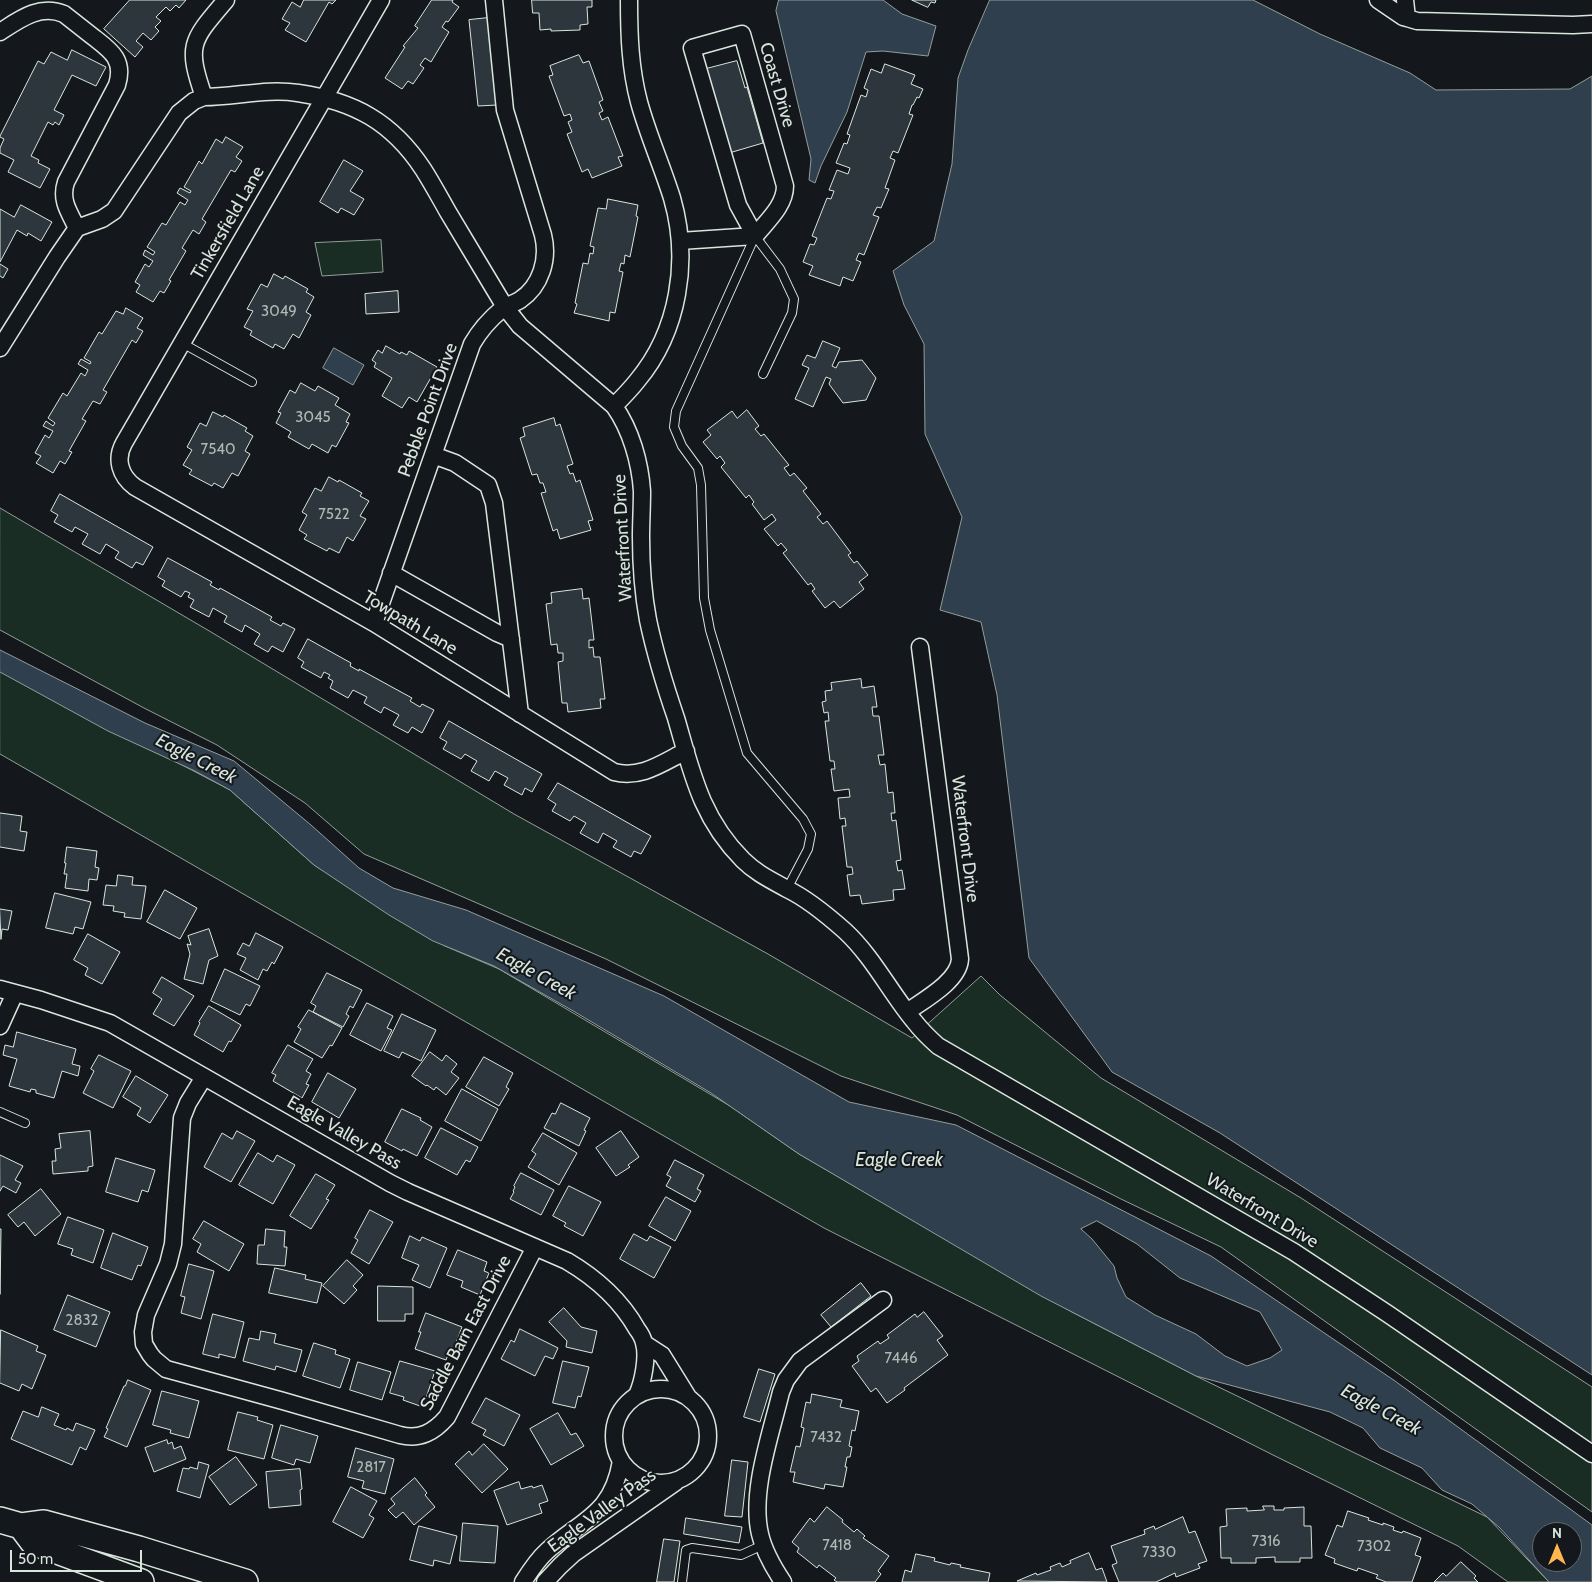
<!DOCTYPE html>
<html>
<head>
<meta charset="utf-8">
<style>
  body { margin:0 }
  #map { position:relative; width:1592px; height:1582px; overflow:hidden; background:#14181c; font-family:Cabin,sans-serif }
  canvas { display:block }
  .north { position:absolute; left:1532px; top:1522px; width:50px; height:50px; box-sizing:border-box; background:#14181c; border:1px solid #626a69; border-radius:50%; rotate:0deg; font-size:14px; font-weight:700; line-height:20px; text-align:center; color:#d8e6dc }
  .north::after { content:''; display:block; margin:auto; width:18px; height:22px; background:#ffb74d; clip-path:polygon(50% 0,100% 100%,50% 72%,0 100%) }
  .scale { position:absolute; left:10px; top:1550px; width:132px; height:22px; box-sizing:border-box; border:2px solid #d8e6dc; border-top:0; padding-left:6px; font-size:15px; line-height:18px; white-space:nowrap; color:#d8e6dc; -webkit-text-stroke:4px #14181c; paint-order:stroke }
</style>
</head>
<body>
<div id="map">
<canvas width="1592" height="1582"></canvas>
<div class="north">N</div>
<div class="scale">50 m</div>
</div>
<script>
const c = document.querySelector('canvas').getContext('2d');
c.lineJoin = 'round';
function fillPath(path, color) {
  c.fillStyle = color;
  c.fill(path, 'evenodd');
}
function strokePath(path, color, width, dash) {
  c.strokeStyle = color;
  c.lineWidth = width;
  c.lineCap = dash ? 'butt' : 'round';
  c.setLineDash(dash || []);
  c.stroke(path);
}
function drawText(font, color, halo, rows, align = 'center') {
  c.font = font + ' Cabin,sans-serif';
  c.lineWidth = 4;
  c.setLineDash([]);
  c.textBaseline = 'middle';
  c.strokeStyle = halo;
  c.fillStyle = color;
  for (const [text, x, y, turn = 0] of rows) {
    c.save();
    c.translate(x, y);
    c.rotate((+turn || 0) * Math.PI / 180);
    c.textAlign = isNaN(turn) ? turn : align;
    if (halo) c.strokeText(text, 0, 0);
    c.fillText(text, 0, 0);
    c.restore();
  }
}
const green = new Path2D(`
  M381 240 383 272 322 276 315 243Z
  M0 508 211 632 514 814 768 954 912 1038 981 976 1000 995 1101 1078 1301 1198 1592 1387V1512L1221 1247 1121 1199 957 1115 841 1076 606 959 364 854 305 803 217 745 144 708 0 630Z
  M0 670 230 790 314 865 445 946 499 969 730 1106 799 1154 1072 1312 1200 1378 1487 1517 1549 1582H1508L1458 1546 1273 1455 824 1228 0 754Z`);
const water = new Path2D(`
  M779 0H883L902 14 936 26 928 56 883 51 866 52 847 112 821 166 815 183 809 180 811 159 776 11Z
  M990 0H1253L1320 34 1410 73 1436 90 1570 89 1592 76V1375L1220 1133 1112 1072 1029 958 997 695 981 622 940 610 962 517 925 434 924 344 904 305 893 271 934 241 952 164 958 78 968 50Z
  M334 348 364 365 353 385 323 368Z
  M0 650 145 723 234 761 311 825 359 868 393 888 466 910 664 996 849 1102 956 1125 1211 1256 1395 1381 1592 1525V1582H1549L1500 1528 1472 1504 1442 1490 1422 1468 1380 1448 1363 1428 1330 1412 1196 1376 1041 1296 799 1154 711 1093 575 1012 494 966 433 941 389 915 314 865 230 790 195 771 108 731 0 672ZM1097 1221 1137 1244 1180 1278 1260 1312 1282 1350 1270 1358 1247 1366 1225 1356 1196 1334 1155 1315 1126 1297 1117 1278 1114 1266 1092 1239 1081 1229ZM1542 1532H1572V1562H1542Z`);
const building = new Path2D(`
  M130 0H186L179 8 176 5 170 11 166 7 156 17 161 21 155 27 159 31 151 40 143 33 136 41 143 47 135 57 104 29Z
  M304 0H336L332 4 329 2 306 42 285 30 290 23 282 19 292 2 300 7Z
  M432 0H453L452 2 459 7 448 22 446 21 442 27 449 32 431 62 425 58 420 65 424 68 413 84 408 81 402 89 385 78 405 47 403 46 418 28 415 26Z
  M532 0H592V7H587L588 24 580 25V30L551 31V29L540 30 539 13H533Z
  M912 0H936L935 3 931 2 928 7Z
  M488 18 497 105 478 106 469 20Z
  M72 50 106 67 96 86 72 75 54 110 64 115 59 125 55 122 53 125 48 122 31 156 39 160 38 163 50 169 40 188 8 172 14 160 0 153V148L4 139 0 137V136L38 61 44 64 51 52 67 60Z
  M579 55 583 63 589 61 603 100 599 102 603 111 599 113 602 120 608 117 623 156 618 157 622 166 592 178 588 169 582 172 567 134 572 132 568 122 572 120 570 114 564 116 549 76 553 75 550 66Z
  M737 61 745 88 747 87 763 143 729 153 706 69Z
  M885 64 915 75 911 84 923 89 919 98 917 97 913 105H912L909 114 913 115 898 153 893 151 890 158 895 160 885 188 889 189 881 208 877 207 873 215 879 217 864 255 859 253 856 260 861 262 853 281 843 277 840 286 809 275 813 266 803 262 810 244 814 245 817 238 812 236 827 198 831 199 834 191 829 190 837 170 848 174 850 168 836 163 844 143 847 144 850 135 847 134 861 95 866 97 868 90 864 88 871 69 881 73Z
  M226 137 243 147 236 157 242 161 235 172 231 170 202 219 206 222 199 234 193 230 182 248 186 251 169 280 171 281 164 293 160 291 153 302 136 292 140 285 135 282 145 264 149 267 153 261 143 255 145 250 153 255 155 252 147 247 162 223 166 225 180 202 185 205 188 200 177 193 180 188 190 193 191 191 184 187 199 161 202 164 216 139 222 143Z
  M344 160 363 171 350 191 364 199 354 215 341 208 338 213 320 202Z
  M608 199 638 205 636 216 638 217 630 257 625 255 624 264 621 263 619 271 623 272 615 313 610 312 609 321 574 313 577 304 575 303 583 263 588 264 590 253 593 254 594 247 590 246 598 208 606 209Z
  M21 205 52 222 41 241 28 233 27 236 17 230 0 262V209L14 217Z
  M0 264 8 269 3 278 0 276Z
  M274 274 283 279 285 276 308 289 306 292 314 297 306 312 311 315 299 338 293 334 284 349 275 344 273 348 250 335 252 331 244 327 253 311 247 309 261 284 267 287Z
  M398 291 399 312 366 314 365 294Z
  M126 308 143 318 137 328 143 331 136 343 132 340 103 390 107 392 100 404 93 401 82 419 86 421 69 451 72 452 65 464 60 461 53 473 36 463 41 456 35 453 45 435 49 438 53 431 43 426 46 421 53 426 55 423 48 418 63 393 67 396 81 373 85 376 88 370 78 364 81 359 90 364 91 362 84 358 99 332 102 334 116 311 123 314Z
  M823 341 840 348 832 366 836 368 839 362 862 360 876 378 866 400 843 403 829 384 831 379 826 377 813 407 795 399 809 368 802 365 807 355 815 358Z
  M386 346 400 354 401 352 407 355 409 351 437 367 417 402 409 397 402 408 382 396 392 378 374 367 376 363 372 360 378 350 382 353Z
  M301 383 315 391 318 386 339 398 335 405 350 414 346 422 349 423 336 447 332 445 328 453 312 444 309 449 288 437 291 432 276 423 281 413 278 412 290 390 295 393Z
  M747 410 759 426 755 429 761 436 764 434 789 465 784 468 790 476 794 473 807 488 803 491 821 514 817 517 823 524 827 521 851 553 848 555 854 563 857 561 868 575 859 582 864 589 840 608 834 601 825 608 812 591 815 589 811 583 808 585 783 553 787 550 781 543 778 546 764 529 776 520 772 514 764 520 752 504 754 502 749 495 746 498 721 467 725 463 720 456 717 459 703 442 711 435 707 430 732 411 737 418Z
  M213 412 223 417 224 415 247 428 245 431 253 436 245 451 250 454 238 476 232 473 223 488 214 483 212 486 189 474 192 470 183 465 192 450 187 447 200 423 206 426Z
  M554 418 556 426 560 424 573 464 567 466 570 474 573 473 576 482 580 480 593 520 588 521 591 530 560 539 557 529 553 531 541 493 546 492 543 483H540L537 474 532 475 520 438 525 436 523 428Z
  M329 477 338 482 339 480 362 493 360 496 369 501 360 516 366 519 353 541 347 537 339 553 329 548 327 551 304 539 307 535 299 530 307 515 302 512 315 488 321 491Z
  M60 494 153 547 143 565 136 562 132 568 115 558 119 552 106 544 100 554 82 544 88 534 75 527 72 532 54 522 58 515 51 511Z
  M168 558 212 582 210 585 219 590 220 588 272 617 270 620 281 626 283 623 295 629 283 652 272 646 268 652 254 644 260 634 245 625 242 632 224 622 227 616 213 608 209 617 190 607 194 600 188 597 190 593 185 591 181 597 162 586 165 581 158 577Z
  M582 589 583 599 589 598 594 640H589V648L593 647 594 657H600L605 699H600L601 708 568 712 567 703H562L558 662 563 661V653H558L557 644 551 645 546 604 552 603 551 593Z
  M308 639 351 663 350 666 359 671V669L412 698 410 701 420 707 422 704 434 710 422 733 412 727 408 733 393 725 399 715 384 707 381 713 364 703 367 697 353 690 348 698 330 688 333 681 328 678 330 675 324 672 321 678 301 667 304 662 298 658Z
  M861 679 862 688 874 686 877 707H872L873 716H879L884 755H878L880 765 885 764 888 793 893 792 895 813H891L892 821 896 820 901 860 896 861 898 871 902 870 905 889 893 890 894 900 862 904 860 895 850 896 847 875 853 874 852 867H847L842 826H846L845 818 840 819 838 798 850 797 849 789 834 791 831 769H835L834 761H830L825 721H829L828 712 824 713 822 702 826 701 825 691 832 690 831 683Z
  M449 721 542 774 532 792 525 788 522 795 504 785 508 778 495 771 489 781 471 771 477 761 465 754 461 759 443 749 447 742 440 738Z
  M558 783 651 836 641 854 634 851 631 857 613 847 617 841 603 833 598 843 580 833 586 823 574 816 570 821 552 811 556 804 548 799Z
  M0 813 22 816 20 831 27 832 24 851 0 847Z
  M67 847 97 851 95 867 99 868 97 880 89 879 88 891 65 888 67 874H64L66 863H65Z
  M118 875 133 877 132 885 146 886 141 919 124 917 125 913 113 911 114 906 103 905 106 885 116 886Z
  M165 890 197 908 180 939 147 922Z
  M55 893 91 902 83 929 75 927 73 934 46 928Z
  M0 909 12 911 8 930 2 929 1 939Z
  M209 929 218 956 209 960 203 984 184 979 190 954 187 944 191 945 188 936Z
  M256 933 283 947 274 964 272 962 267 971 263 969 258 980 240 970 246 958 237 954 243 943 249 946Z
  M88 934 120 952 102 984 85 975 88 968 74 960Z
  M225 969 260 986 250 1006 246 1004 240 1015 211 1001Z
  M327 973 362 990 353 1008 350 1006 346 1014 349 1016 343 1027 313 1012 316 1006 311 1003Z
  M162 977 194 996 174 1026 153 1014 162 999 153 993Z
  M367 1003 393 1016 387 1028 392 1030 381 1051 350 1035Z
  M209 1006 241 1025 231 1042 229 1041 223 1052 194 1035 200 1023 199 1022Z
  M309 1010 342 1028 332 1046 330 1045 322 1058 294 1042 301 1029 298 1027Z
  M402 1014 436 1030 421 1061 402 1052 399 1058 384 1051Z
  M17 1032 76 1049 72 1064 80 1066 78 1076 62 1071 54 1098 36 1093V1090L31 1089 30 1092 9 1086 17 1059 3 1055 5 1045 13 1047Z
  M288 1045 313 1059 306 1071 311 1074 306 1084 309 1085 302 1098 273 1081 276 1075 272 1073Z
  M430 1052 442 1061 446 1055 457 1064 451 1072 459 1078 446 1095 436 1087 434 1090 427 1085 426 1086 412 1076Z
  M99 1055 131 1071 113 1108 83 1093 94 1071 91 1069Z
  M484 1057 513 1073 506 1087 509 1089 499 1106 466 1087Z
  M328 1073 356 1089 339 1118 312 1102Z
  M136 1076 168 1095 150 1123 137 1115 141 1108 123 1097Z
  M462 1089 498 1109 481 1141 445 1121Z
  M561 1103 590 1118 584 1130 586 1131 579 1146 544 1128 552 1113 555 1114Z
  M402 1109 421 1118 420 1120 432 1127 417 1156 403 1149 402 1151 385 1142Z
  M441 1128 478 1147 470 1162 466 1160 457 1175 425 1158Z
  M90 1131 93 1166 88 1167V1171L53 1174 52 1161H56L55 1149 61 1148 59 1134Z
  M237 1131 255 1141 231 1182 204 1167 222 1133 232 1139Z
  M621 1131 639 1157 628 1165 630 1167 616 1176 596 1148Z
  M543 1133 577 1153 559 1185 528 1167 536 1154 532 1151Z
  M258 1153 273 1162 277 1155 295 1165 273 1204 239 1185Z
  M0 1155 23 1166 15 1180 21 1183 16 1193 3 1186 0 1191Z
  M116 1158 155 1170 148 1192 142 1190 138 1202 106 1192Z
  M675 1160 704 1175 697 1189 701 1191 695 1202 666 1186 671 1177 667 1175Z
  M521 1173 554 1190 541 1215 510 1199 514 1192 513 1191 515 1187 514 1186Z
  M316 1174 335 1185 326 1199 329 1200 311 1229 290 1216Z
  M569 1186 601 1202 583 1236 564 1226 566 1223 553 1216Z
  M41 1189 61 1214 35 1236 24 1222 18 1227 8 1215Z
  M666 1197 691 1211 675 1241 649 1226Z
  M370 1210 393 1222 369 1264 351 1253 358 1240 355 1238Z
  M68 1217 104 1230 93 1263 71 1255 73 1249 58 1244Z
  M204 1221 244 1244 229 1271 197 1252 201 1244 193 1239Z
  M0 1229H1L0 1294Z
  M266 1229 285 1231 284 1247H287L285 1266 257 1264 258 1245H264Z
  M113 1233 148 1247 141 1266 138 1265 132 1280 101 1268Z
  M634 1234 647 1241 650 1236 671 1247 654 1278 620 1259Z
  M410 1236 420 1241 422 1237 447 1248 430 1288 412 1280 419 1265 402 1258Z
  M458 1250 487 1262 484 1271 489 1273 480 1295 461 1287 463 1281 447 1275Z
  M347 1260 363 1275 353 1286 357 1290 344 1304 323 1286Z
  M189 1264 214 1271 201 1319 181 1313 185 1297 181 1296Z
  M275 1268 306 1275 305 1279 322 1283 317 1303 269 1293Z
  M861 1283 871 1296 831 1327 821 1315Z
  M378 1286 413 1287V1314H405V1321H378Z
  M68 1295 110 1312 96 1347 54 1330Z
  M564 1308 581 1327 597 1331 592 1353 566 1347 567 1341 549 1322Z
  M924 1312 943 1336 937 1340 948 1355 904 1388 905 1390 887 1403 876 1388 871 1392 852 1366 859 1361 857 1356 878 1341 880 1344 889 1338 887 1335 915 1314 917 1317Z
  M426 1313 462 1327 454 1348 451 1347 446 1360 415 1349 421 1332H419Z
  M213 1314 244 1322 235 1358 219 1354V1358L203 1354Z
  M520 1329 558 1348 553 1359 545 1356 535 1376 501 1359 511 1340 514 1342Z
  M1 1330 38 1346 36 1351 46 1355 32 1389 22 1384 19 1391 0 1383Z
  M261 1331 276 1334 274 1343 302 1350 296 1372 276 1366 275 1370 243 1361 249 1338 259 1340Z
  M314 1343 336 1350 335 1354 350 1359 340 1388 303 1376Z
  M400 1361 435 1371 423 1407 403 1400 404 1397 390 1393Z
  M563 1361 589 1367 581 1397 578 1396 575 1408 553 1403Z
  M358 1362 391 1372 382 1400 350 1390Z
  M759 1369 775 1374 760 1422 744 1417Z
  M128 1380 151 1390 127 1447 104 1437 108 1429 106 1428 124 1386H125Z
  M162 1391 199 1401 189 1438 170 1433 171 1430 153 1425Z
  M812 1394 842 1400 840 1407 859 1411 855 1431 852 1430 849 1446 852 1447 850 1457H847L845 1467H847L843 1487 825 1484 824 1489 793 1482 795 1472H790L796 1446 800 1447 804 1428 801 1427 806 1402 810 1403Z
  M486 1398 520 1415 504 1446 483 1435 486 1430 472 1423Z
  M42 1407 59 1414 54 1425 66 1430 67 1428 73 1431 76 1423 95 1430 86 1450 80 1447 72 1465 11 1439 23 1411 38 1417Z
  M238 1412 258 1417 257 1420 273 1425 264 1459 228 1450Z
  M558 1413 571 1435 576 1433 584 1446 551 1465 530 1429Z
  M281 1425 318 1436 310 1463 296 1459 294 1465 272 1458Z
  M167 1440 168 1444 172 1442 174 1449 181 1446 186 1459 154 1472 145 1448Z
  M484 1444 508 1469 482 1493 455 1464 469 1451 472 1455Z
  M356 1448 394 1459 385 1494 362 1488 364 1481 348 1477Z
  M236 1457 257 1485 230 1505 209 1477Z
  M732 1460 748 1462 742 1517 725 1516Z
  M199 1462 209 1465 200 1498 177 1491 183 1468 189 1469 190 1467 197 1469Z
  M300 1469 302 1489 300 1490 301 1505 269 1508 266 1472Z
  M415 1478 427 1493 425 1495 435 1507 414 1525 403 1512 396 1518 388 1510 395 1504 391 1499Z
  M519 1482 521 1489 532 1486 533 1488 542 1485 548 1501 539 1504 542 1513 507 1525 494 1491Z
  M351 1487 377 1501 369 1515 374 1518 363 1538 333 1522Z
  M1263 1506H1274V1510H1284V1508L1304 1507V1526H1311L1312 1558H1300V1562H1275V1557L1256 1558V1563H1231V1558H1221L1220 1527 1227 1526 1226 1509 1247 1508V1511L1264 1510Z
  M827 1507 843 1520 842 1522 854 1532 857 1529 865 1536 863 1538 889 1556 878 1571 881 1574 875 1582H837L834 1580 836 1578 819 1565 817 1568 797 1552 799 1548 792 1542 810 1518 814 1522Z
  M1348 1511 1369 1518 1368 1520 1383 1525V1523L1394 1527 1393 1530 1402 1533 1403 1531 1421 1538 1415 1555 1421 1557 1412 1582H1386L1376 1578 1378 1575 1358 1568 1357 1571 1334 1563 1335 1559 1325 1555 1337 1525 1342 1527Z
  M1183 1517 1189 1533 1195 1531 1207 1561 1198 1564 1200 1568 1176 1577 1175 1573 1156 1582H1119L1112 1565 1117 1563 1111 1546 1145 1534 1144 1530 1154 1526 1155 1529Z
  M686 1518 742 1527 739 1543 684 1534Z
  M463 1523 498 1526 495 1563 460 1561Z
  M419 1526 457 1536 450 1564 434 1560 433 1566 410 1560Z
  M664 1539 680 1541 674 1582H657Z
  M1089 1553 1096 1570 1102 1568 1107 1582 1017 1581 1036 1573 1037 1575 1051 1570 1050 1567 1060 1563 1062 1567 1071 1563 1070 1561Z
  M916 1554 935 1558 934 1561 950 1565 951 1563 961 1565 960 1567 990 1573 988 1582H902L905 1570 911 1572Z
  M1461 1562 1476 1576 1474 1578 1478 1582H1434L1443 1573 1446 1576Z`);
const lane = new Path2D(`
  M182 343 252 382
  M763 374 792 313 794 299 780 269 755 236 676 411 674 427 682 446 698 468 701 485 704 598 710 630 747 753 803 819 811 834 808 849 787 889
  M0 1112 25 1123
  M682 1582 686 1550 692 1548 741 1555 763 1545`);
const street = new Path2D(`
  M381 0 124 443C115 459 120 476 135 487L374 623 614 772C641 779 662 763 686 751
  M1378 0 1403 17 1407 18 1405 0
  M1407 18 1417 21 1573 25 1592 24
  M0 32C20 19 40 4 64 14 73 21 83 29 92 36 110 50 125 59 117 85L66 182C60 200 69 212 77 228
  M742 34 785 186C785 206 766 222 755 236L738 205 692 48Z
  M204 97C186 45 191 41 226 0
  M77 228 102 219 114 211 179 113 194 101 204 97C235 97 267 88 298 93 354 101 392 122 423 169 432 183 440 198 448 212 467 244 486 275 505 307L520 326 614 406C631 430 640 462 642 491 642 507 641 522 641 537 641 565 643 593 648 620 655 653 665 686 676 718 692 773 701 818 743 860 756 873 771 880 787 889 808 899 827 915 845 931 873 957 890 992 914 1021 921 1030 929 1038 938 1046L1294 1252 1388 1314 1592 1454
  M680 241 755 236
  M0 348 57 257 77 228
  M614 406C622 398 630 390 637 381 679 331 690 260 672 198 662 166 648 135 639 102 630 68 629 34 629 0
  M433 455 455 463 488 485 494 503 520 714
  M391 573 497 633 511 639
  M374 623 472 344C480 330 490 319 502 309 507 305 514 304 520 300 541 286 549 259 543 235L505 110 494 0
  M0 989 41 1000 110 1023 390 1183 408 1192 567 1261C596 1278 620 1299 637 1329 640 1333 643 1338 644 1343 648 1357 643 1382 637 1395
  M907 1012C924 1000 959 981 960 959L920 647
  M0 1026 15 993
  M204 1077 188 1103 182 1118 173 1244 168 1264 146 1315 143 1332 144 1344 150 1354 154 1359 166 1369 283 1401 400 1435C420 1440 434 1432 447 1417L535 1247
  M645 1344 662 1355 688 1397
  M614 1436a47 47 0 1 1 94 0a47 47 0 1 1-94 0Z
  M523 1582C530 1571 537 1560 547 1551 582 1519 612 1515 621 1461
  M545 1582 560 1566 573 1554 676 1482
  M783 1582C773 1567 764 1552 760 1534 750 1492 771 1434 781 1392L786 1380 800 1361 883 1300`);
const primary = new Path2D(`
  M0 1520 21 1526 44 1523 139 1549 245 1582
  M21 1526 33 1542 141 1582`);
const numberNames = [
  ["3049",279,312],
  ["3045",313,418],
  ["7540",218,450],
  ["7522",334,515],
  ["2832",82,1321],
  ["7446",901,1359],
  ["7432",826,1438],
  ["2817",371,1468],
  ["7316",1266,1542],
  ["7418",837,1546],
  ["7302",1374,1547],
  ["7330",1159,1553]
];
const streetNames = [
  ["Coast Drive",777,85,74],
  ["Tinkersfield Lane",228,223,-60],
  ["Pebble Point Drive",428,410,-70],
  ["Waterfront Drive",623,538,-93],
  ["Towpath Lane",410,623,31],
  ["Waterfront Drive",965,839,83],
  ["Eagle Valley Pass",344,1133,30],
  ["Waterfront Drive",1262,1211,31],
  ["Saddle Barn East Drive",466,1333,-62],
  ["Eagle Valley Pass",602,1511,-36]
];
const waterNames = [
  ["Eagle Creek",196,759,27],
  ["Eagle Creek",536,974,29],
  ["Eagle Creek",899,1160],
  ["Eagle Creek",1381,1410,28]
];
fillPath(green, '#1a2d24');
strokePath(green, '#939e99', 1);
fillPath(water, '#2f3f4d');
strokePath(water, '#939e99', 1);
fillPath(building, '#2c363c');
strokePath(building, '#d8e6dc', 1);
strokePath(lane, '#d8e6dc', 10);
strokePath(street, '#d8e6dc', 19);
strokePath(primary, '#d8e6dc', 28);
strokePath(lane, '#14181c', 8);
strokePath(street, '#14181c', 16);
strokePath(primary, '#14181c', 25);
drawText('15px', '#adbab4', null, numberNames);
drawText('18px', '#d8e6dc', '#14181c', streetNames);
drawText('italic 19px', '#d8e6dc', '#14181c', waterNames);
</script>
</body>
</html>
